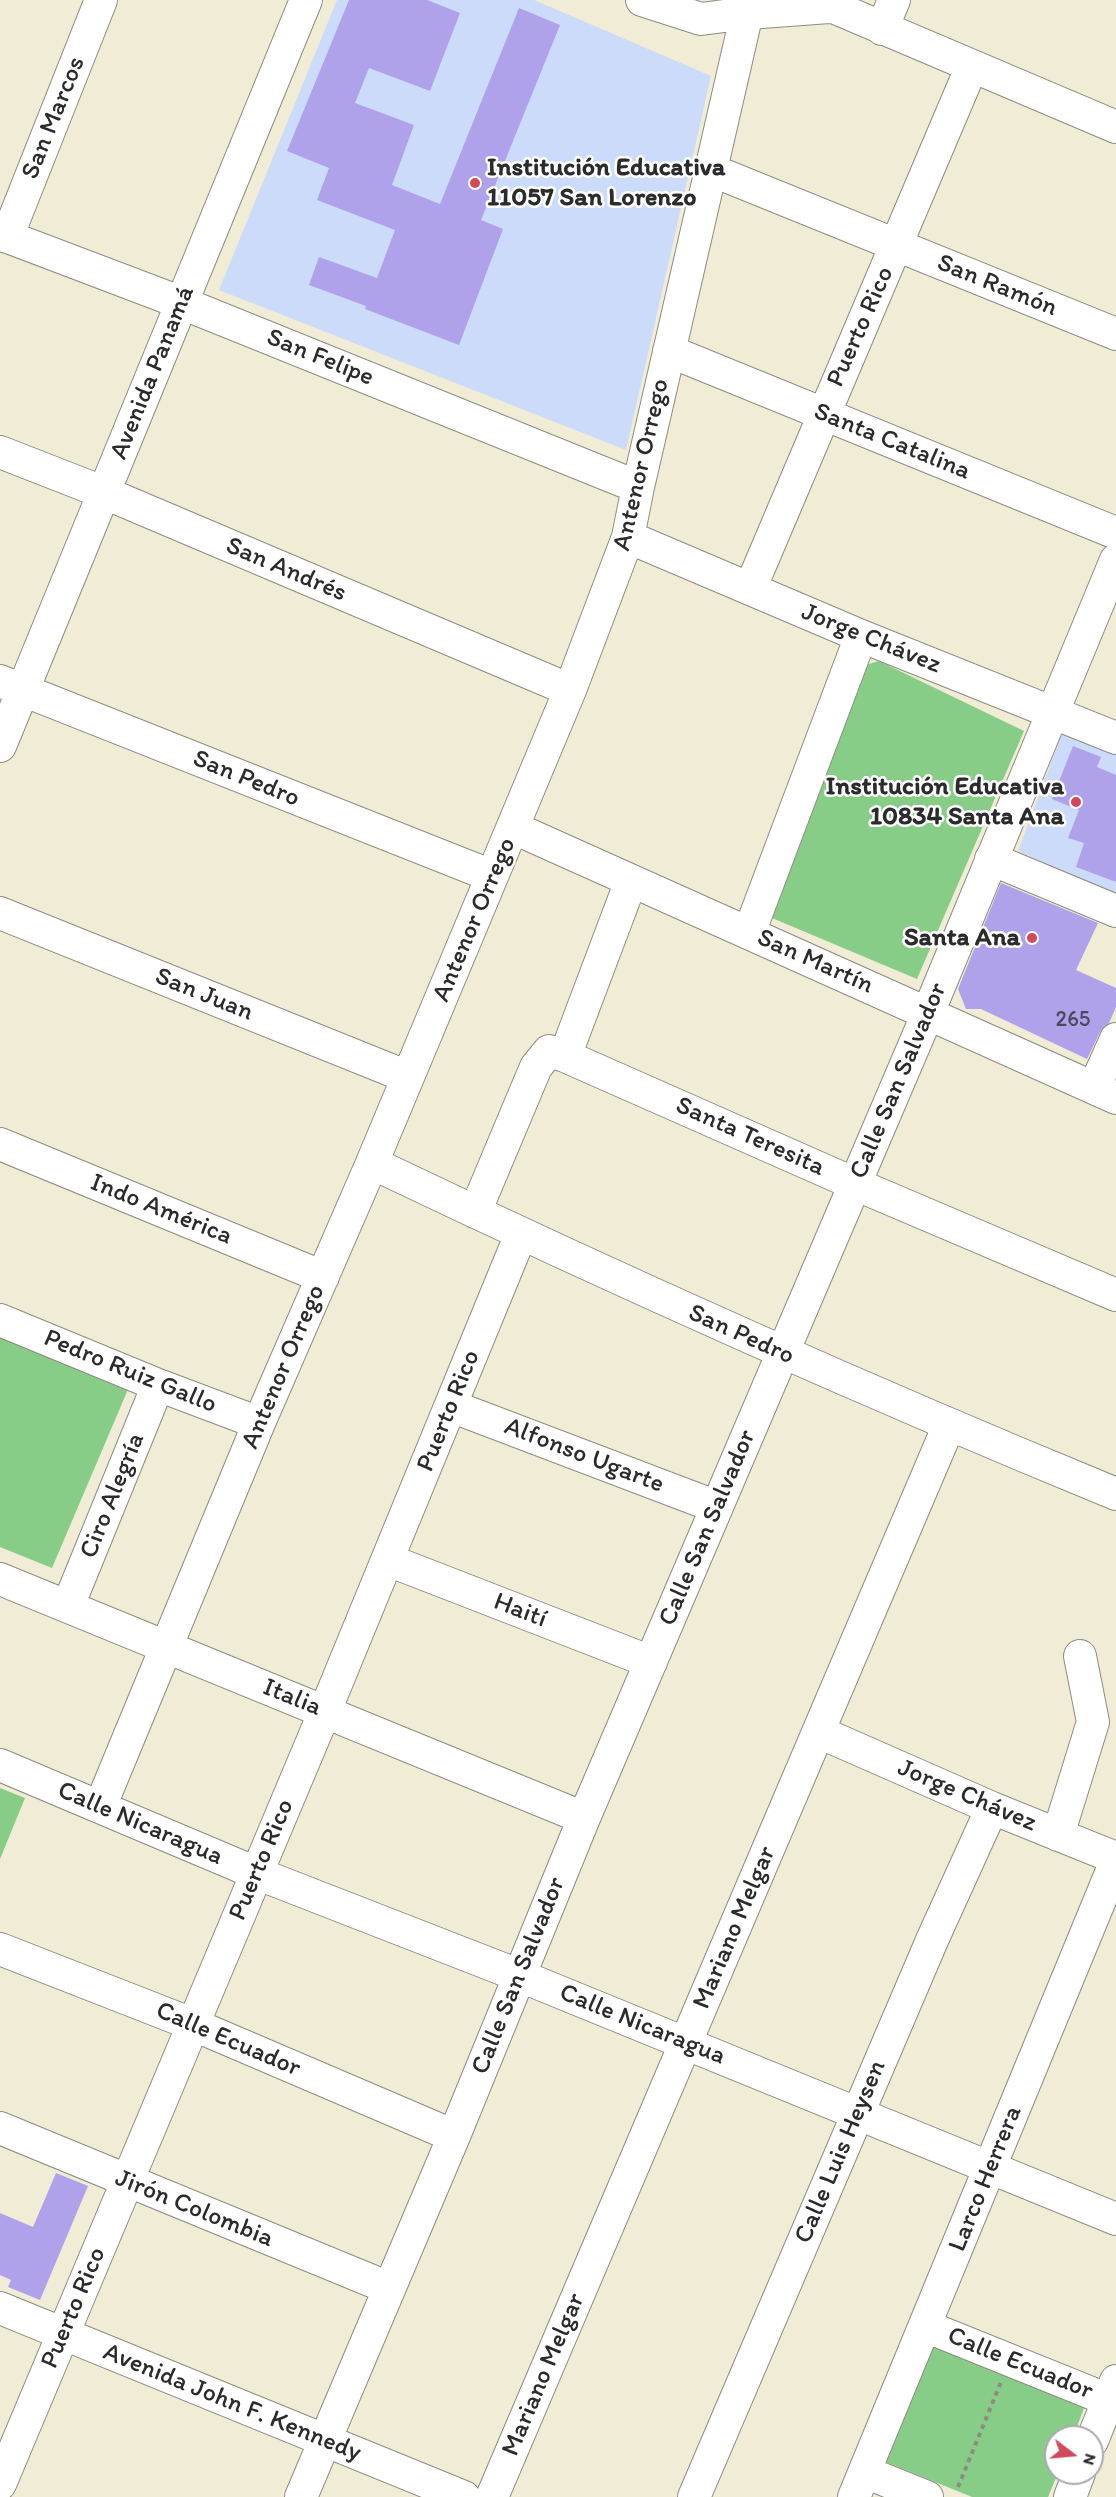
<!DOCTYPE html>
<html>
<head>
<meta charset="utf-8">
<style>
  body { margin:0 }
  #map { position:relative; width:1116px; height:2497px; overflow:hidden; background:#f0ecd5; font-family:Itim,sans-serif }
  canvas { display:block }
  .north { position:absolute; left:1044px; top:2425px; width:60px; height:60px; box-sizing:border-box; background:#fff; border:2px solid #aaa; border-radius:50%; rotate:106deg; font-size:16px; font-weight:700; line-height:24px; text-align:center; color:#2b2b2b }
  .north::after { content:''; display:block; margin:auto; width:21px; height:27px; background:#d1495b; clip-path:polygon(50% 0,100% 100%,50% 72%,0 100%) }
</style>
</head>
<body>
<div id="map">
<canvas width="1116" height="2497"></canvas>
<div class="north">N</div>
</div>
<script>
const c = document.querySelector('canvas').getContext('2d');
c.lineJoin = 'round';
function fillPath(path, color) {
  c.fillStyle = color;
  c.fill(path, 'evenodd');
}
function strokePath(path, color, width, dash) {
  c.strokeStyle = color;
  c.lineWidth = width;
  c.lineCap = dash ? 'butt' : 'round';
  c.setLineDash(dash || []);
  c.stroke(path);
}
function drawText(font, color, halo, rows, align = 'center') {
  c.font = font + ' Itim,sans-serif';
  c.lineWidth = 5;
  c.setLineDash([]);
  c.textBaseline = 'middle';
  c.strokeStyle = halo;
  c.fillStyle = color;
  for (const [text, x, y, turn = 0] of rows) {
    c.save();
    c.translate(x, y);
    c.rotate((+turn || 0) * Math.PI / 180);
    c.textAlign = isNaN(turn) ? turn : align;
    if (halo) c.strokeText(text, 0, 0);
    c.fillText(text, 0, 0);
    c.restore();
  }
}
const built = new Path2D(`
  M337 0H534L711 76 626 450 219 290Z
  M1063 731 1116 752V896L1018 851Z`);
const green = new Path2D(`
  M879 661 1024 731 917 979 772 918 865 665Z
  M0 1335 129 1387 52 1568 0 1547Z
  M0 1788 25 1798 0 1859Z
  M935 2343 1086 2403 1073 2437H1056V2473H1058L1048 2497H972L886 2462Z`);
const building = new Path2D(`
  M349 0H427L460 13 430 91 369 68 355 103 414 125 392 185 440 204 519 8 560 25 481 220 503 229 459 345 365 309 366 306 309 285 319 257 377 278 395 230 317 200 329 168 287 151Z
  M1073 746 1101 757 1097 767 1116 775V882L1076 867 1084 843 1068 838 1079 810 1052 799Z
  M1001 883 1098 923 1076 970 1116 988V1007L1109 1023 1100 1032 1087 1059 981 1009H966L958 989Z
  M56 2173 88 2186 40 2300 8 2287 11 2280 0 2275V2213L33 2227Z`);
const path = new Path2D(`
  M958 2487 1001 2382`);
const minor = new Path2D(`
  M642 0 701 19 748 13 829 7
  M817 0 1116 127
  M882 29 894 0
  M711 170 1116 334
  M0 234 182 303 638 487
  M7 237 101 0
  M669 351 1116 533
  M0 452 105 493 570 690
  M628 537 861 636 1116 738
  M750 589 972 66
  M0 681 492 876
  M0 746 306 0
  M514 828 1116 1098
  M991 859 1116 911
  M0 913 408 1077
  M749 933 861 636
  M565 1056 631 881
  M1094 1088 1116 1039
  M0 1144 323 1277
  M372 1163C617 1280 865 1391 1116 1494
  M475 1212 536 1067 549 1051 565 1056 855 1184 1116 1295
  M0 1320 158 1385 259 1423
  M451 1406 717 1507
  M388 1560 651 1662
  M0 1579 584 1818
  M68 1606 158 1385
  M819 1732 992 1808 1116 1858
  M0 1765 256 1873 518 1975 1116 2219
  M100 1807 259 1423 372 1163 570 690 628 537 638 487 750 0
  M1058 1835 1093 1722 1080 1656
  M0 1949 192 2024 454 2136
  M0 2128 389 2288
  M0 2308 464 2497
  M925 2326 1116 2403
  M1092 2441 1116 2381
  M865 2472 927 2497
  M0 2484 325 1711 521 1234
  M301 2497 454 2136 584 1818 928 1013 1116 560
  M492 2497 949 1425
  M694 2497 933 1938 992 1808
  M854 2497 1116 1861
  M1070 2497 1079 2473`);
const markers = [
  [475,183,6,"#d1495b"],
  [1076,802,6,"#d1495b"],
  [1032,938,6,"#d1495b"]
];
const numberNames = [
  ["265",1073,1020]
];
const streetNames = [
  ["San Marcos",54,118,-68],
  ["San Ramón",997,286,22],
  ["Puerto Rico",861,327,-66],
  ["San Felipe",320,358,22],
  ["Avenida Panamá",153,373,-68],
  ["Santa Catalina",892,442,22],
  ["Antenor Orrego",642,465,-77],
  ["San Andrés",286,570,23],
  ["Jorge Chávez",871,639,22],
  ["San Pedro",246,779,22],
  ["Antenor Orrego",475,920,-67],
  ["San Martín",815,962,24],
  ["San Juan",204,995,22],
  ["Calle San Salvador",899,1081,-67],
  ["Santa Teresita",750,1137,24],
  ["Indo América",161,1210,22],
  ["San Pedro",741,1335,24],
  ["Antenor Orrego",284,1367,-67],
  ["Pedro Ruiz Gallo",130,1372,22],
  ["Puerto Rico",449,1411,-68],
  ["Alfonso Ugarte",584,1456,21],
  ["Ciro Alegría",113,1496,-68],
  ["Calle San Salvador",708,1528,-67],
  ["Haití",520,1611,21],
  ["Italia",292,1698,22],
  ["Jorge Chávez",967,1796,23],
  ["Calle Nicaragua",140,1824,23],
  ["Puerto Rico",262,1860,-67],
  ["Mariano Melgar",735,1928,-67],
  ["Calle San Salvador",519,1976,-68],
  ["Calle Nicaragua",642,2025,22],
  ["Calle Ecuador",228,2040,23],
  ["Calle Luis Heysen",841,2152,-67],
  ["Larco Herrera",986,2179,-68],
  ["Jirón Colombia",194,2209,22],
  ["Puerto Rico",74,2308,-67],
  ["Calle Ecuador",1020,2364,22],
  ["Mariano Melgar",544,2375,-67],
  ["Avenida John F. Kennedy",232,2403,22]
];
const poiNames = [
  ["Institución Educativa",487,168,"left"],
  ["11057 San Lorenzo",487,198,"left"],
  ["Institución Educativa",1064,787],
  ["10834 Santa Ana",1064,817],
  ["Santa Ana",1020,938]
];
fillPath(built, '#cbdbf9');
fillPath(green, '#88cd87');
fillPath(building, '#afa2ea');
strokePath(minor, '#8e8c80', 34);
strokePath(path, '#8e8c80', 4, [4.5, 4.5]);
strokePath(minor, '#fff', 32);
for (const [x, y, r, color] of markers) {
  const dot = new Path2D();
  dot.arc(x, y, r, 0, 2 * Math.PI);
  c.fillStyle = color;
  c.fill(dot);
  strokePath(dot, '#fff', 2);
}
drawText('22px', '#4c495b', null, numberNames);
drawText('26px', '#2b2b2b', '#fff', streetNames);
drawText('bold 26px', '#2b2b2b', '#fff', poiNames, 'right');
</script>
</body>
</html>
